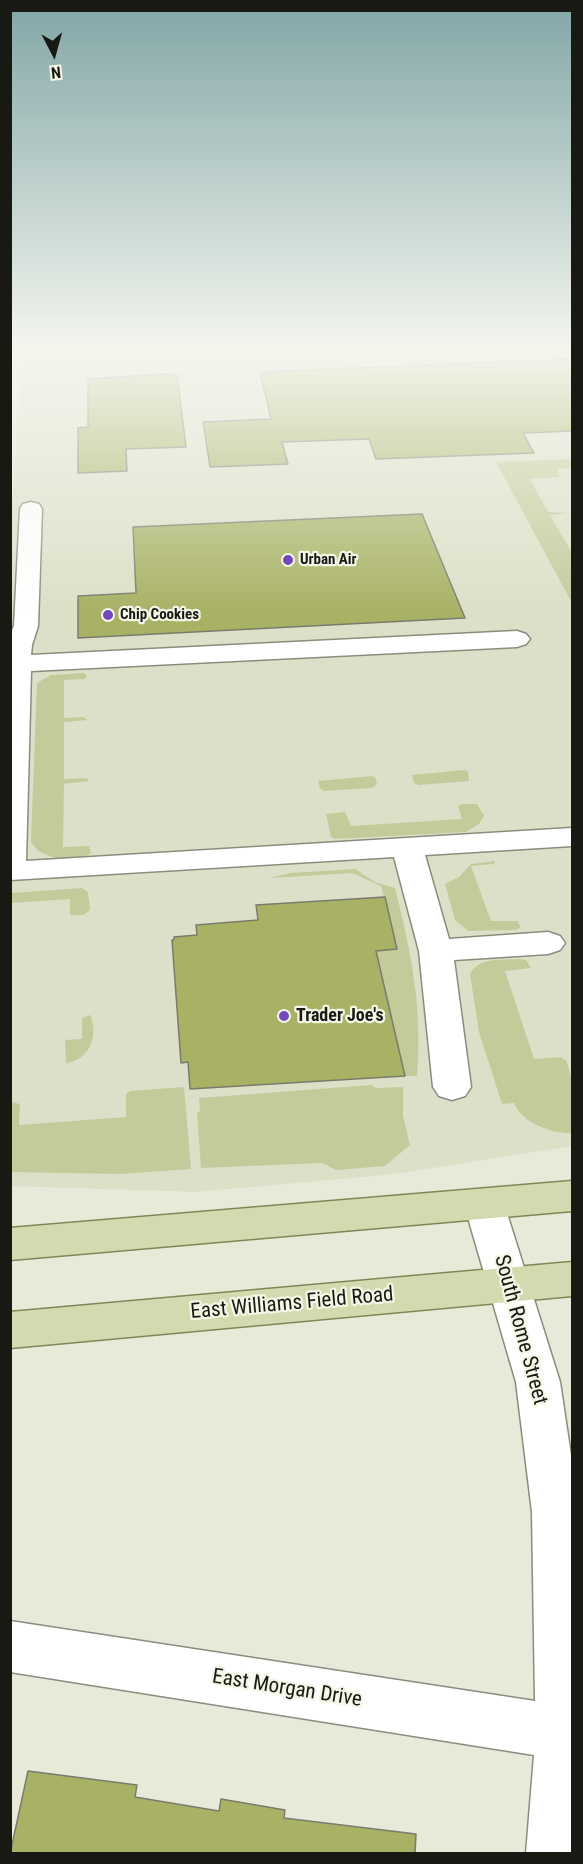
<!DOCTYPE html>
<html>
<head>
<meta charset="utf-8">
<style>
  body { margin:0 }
  #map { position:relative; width:583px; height:1864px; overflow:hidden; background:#e7ead9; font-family:"Roboto Condensed",sans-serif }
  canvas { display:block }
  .frame { position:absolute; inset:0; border:12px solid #181913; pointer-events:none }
  .north { position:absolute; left:24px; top:24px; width:60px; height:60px; -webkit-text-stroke:4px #f4f7e6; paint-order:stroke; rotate:174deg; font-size:16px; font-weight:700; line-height:24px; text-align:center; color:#181913 }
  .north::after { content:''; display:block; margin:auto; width:21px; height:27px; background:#181913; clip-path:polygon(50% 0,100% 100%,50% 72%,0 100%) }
</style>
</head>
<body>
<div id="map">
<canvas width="583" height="1864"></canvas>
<div class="frame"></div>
<div class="north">N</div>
</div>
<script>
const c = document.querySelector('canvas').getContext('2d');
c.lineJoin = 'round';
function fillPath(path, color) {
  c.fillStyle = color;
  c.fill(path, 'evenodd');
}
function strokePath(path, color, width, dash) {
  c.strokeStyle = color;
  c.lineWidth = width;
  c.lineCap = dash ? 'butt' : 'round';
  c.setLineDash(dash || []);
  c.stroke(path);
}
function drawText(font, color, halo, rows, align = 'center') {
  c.font = font + ' "Roboto Condensed",sans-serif';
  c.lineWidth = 4.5;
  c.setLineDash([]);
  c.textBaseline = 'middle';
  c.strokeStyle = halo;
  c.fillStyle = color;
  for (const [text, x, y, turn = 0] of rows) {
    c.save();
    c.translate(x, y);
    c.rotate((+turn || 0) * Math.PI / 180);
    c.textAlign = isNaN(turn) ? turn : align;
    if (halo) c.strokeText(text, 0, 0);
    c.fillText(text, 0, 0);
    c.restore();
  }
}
const built = new Path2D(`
  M21 352H572V1146L395 1174 196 1192 11 1186 10 494H13Z`);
const green = new Path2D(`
  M572 459V468L557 469 560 477 530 479 548 512 571 513 550 515 572 553V603L496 462Z
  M84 673 87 676 85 679 64 680V718L83 717 87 720 64 722V779L87 778 89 781 64 784 63 847 89 846 91 853C77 863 38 860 31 841L37 683 51 675Z
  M464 770 468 771 469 781 419 785 414 783 412 775Z
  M371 776 375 777 377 784 372 788 324 791 320 788 318 781Z
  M462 804H477L484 816 479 824 466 832 335 839 331 837 326 814 345 812 351 826 462 819 458 806Z
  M495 861 494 864 471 866 491 921H517L521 927 516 930 468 931 455 920 445 884 459 877 471 864Z
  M355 869 375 882 395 888C411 950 423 1011 417 1076H405L380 970 372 951 397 949 381 886 352 873 271 878 290 873Z
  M82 888 88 892 90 910 83 915H70V899L11 903V893Z
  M519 959 526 960 531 968 505 971 534 1059 560 1057 566 1060 572 1079V1133C552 1134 522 1123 514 1103L502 1104 479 1032 470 974C478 957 502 960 519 959Z
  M90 1015C99 1035 90 1060 66 1063L65 1040 82 1039V1018Z
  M372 1085 376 1088 403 1087V1116L410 1145 385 1166 336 1170 322 1163 201 1168 197 1113 200 1112 199 1098Z
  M184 1087 191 1169 120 1174 11 1172V1103L15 1102 20 1105 19 1125 126 1117V1094L130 1091Z`);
const building = new Path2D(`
  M573 359V431L523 433 534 453 376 459 369 439 282 442 288 464 210 467 203 422 271 419 260 372Z
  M164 374 177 375 186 447 126 449 127 471 78 473V428L88 427V379Z
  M422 514 465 618 78 638V596L136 593 133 527Z
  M385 897 397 949 376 951 405 1076 190 1089 188 1062 181 1063 172 940H174V937L197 935 196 925 258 920 256 905Z
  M28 1771 137 1785 135 1797 219 1811 221 1799 285 1810 284 1818 416 1834 415 1854H10Z`);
const minor = new Path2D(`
  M31 502 39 504 42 509 38 626 32 645 31 655 517 631 526 634 530 639 526 644 517 647 31 671 26 861 572 828V846L425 855 449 939 548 932 560 936 565 943 560 950 548 954 454 960 471 1087 465 1096 452 1100 439 1096 433 1087 419 951 394 857 10 880V634L14 626 20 509 23 504Z
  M484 1189 498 1193 504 1204 560 1382 572 1462V1854H526L534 1755 10 1672V1621L535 1701 532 1512 516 1382 464 1204 470 1193Z`);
const major = new Path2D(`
  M572 1181V1211L10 1260V1228Z
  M572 1262V1296L10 1348V1312Z`);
const markers = [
  [288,560,6,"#7249c1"],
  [108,615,6,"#7249c1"],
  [284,1016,6,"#7249c1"]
];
const farPoinames = [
  ["Urban Air",300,560],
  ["Chip Cookies",120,615]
];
const poiNames = [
  ["Trader Joe's",296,1016]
];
const nearStreetnames = [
  ["East Williams Field Road",292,1304,-5],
  ["South Rome Street",520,1330,75],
  ["East Morgan Drive",287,1689,9]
];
fillPath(built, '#dce0c8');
fillPath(green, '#c4cb9b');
fillPath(building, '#a8b164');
strokePath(building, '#797c6d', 1.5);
strokePath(minor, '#8a8d7e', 3);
strokePath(major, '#808756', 3);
fillPath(minor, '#fff');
fillPath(major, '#d4daaf');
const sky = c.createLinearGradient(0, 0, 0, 613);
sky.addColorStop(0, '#82a6a7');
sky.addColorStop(0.57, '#f4f6ee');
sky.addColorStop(1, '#f4f6ee00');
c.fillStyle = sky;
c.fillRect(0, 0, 583, 613);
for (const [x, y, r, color] of markers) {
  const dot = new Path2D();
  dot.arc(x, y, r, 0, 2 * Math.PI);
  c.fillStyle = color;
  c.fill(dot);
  strokePath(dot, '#f4f7e6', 2);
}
drawText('bold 15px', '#181913', '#f4f7e6', farPoinames, 'left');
drawText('bold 18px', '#181913', '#f4f7e6', poiNames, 'left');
drawText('21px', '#181913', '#f4f7e6', nearStreetnames);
</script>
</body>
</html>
